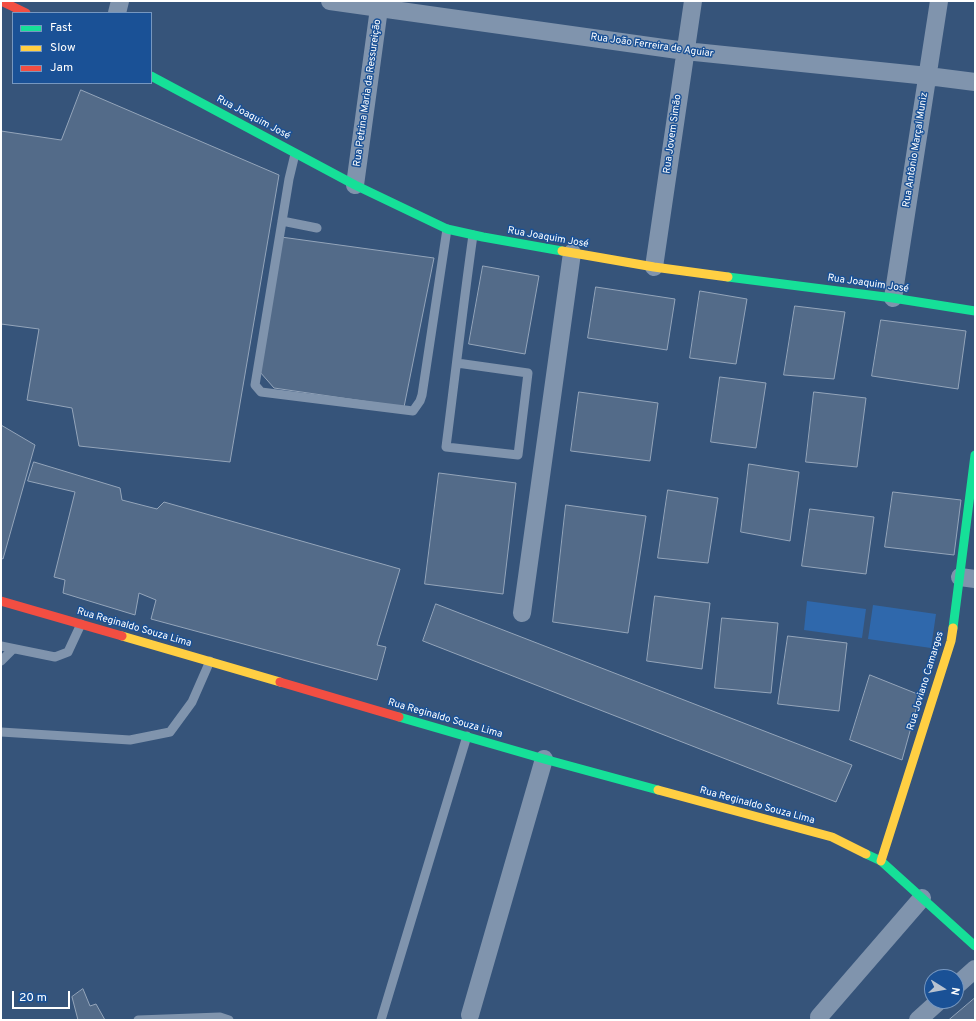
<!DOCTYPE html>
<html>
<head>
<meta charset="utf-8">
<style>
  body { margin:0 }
  #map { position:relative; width:976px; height:1021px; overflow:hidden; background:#36547a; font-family:Overpass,sans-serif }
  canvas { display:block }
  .frame { position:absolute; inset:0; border:2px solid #fff; pointer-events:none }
  .legend { position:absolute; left:12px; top:12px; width:140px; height:72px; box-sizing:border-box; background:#1a5196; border:1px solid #7697c0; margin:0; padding:5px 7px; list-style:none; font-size:12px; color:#fff }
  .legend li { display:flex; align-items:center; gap:8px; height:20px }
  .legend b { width:20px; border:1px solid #7697c0 }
  .north { position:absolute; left:924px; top:969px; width:40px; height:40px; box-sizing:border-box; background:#1a5196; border:1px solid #7697c0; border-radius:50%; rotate:101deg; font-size:11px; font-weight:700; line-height:16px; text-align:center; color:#fff }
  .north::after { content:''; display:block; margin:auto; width:14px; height:18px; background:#b9c3d0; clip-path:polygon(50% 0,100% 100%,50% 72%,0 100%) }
  .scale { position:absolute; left:12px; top:991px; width:58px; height:18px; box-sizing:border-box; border:2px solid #fff; border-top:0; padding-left:5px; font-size:12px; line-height:14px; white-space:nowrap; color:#fff; -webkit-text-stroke:3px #1a5196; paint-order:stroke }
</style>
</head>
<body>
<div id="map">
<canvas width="976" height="1021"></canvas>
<div class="frame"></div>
<ul class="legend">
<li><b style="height:5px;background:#16e098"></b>Fast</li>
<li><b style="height:5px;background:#ffcf43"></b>Slow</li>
<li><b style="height:5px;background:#f24e42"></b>Jam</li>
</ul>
<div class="north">N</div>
<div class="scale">20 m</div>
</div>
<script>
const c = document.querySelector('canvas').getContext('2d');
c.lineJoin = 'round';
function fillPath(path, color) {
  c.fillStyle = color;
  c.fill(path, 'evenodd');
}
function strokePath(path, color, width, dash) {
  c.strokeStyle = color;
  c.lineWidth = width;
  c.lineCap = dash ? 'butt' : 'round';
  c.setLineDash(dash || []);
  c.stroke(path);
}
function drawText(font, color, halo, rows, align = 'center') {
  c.font = font + ' Overpass,sans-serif';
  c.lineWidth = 3;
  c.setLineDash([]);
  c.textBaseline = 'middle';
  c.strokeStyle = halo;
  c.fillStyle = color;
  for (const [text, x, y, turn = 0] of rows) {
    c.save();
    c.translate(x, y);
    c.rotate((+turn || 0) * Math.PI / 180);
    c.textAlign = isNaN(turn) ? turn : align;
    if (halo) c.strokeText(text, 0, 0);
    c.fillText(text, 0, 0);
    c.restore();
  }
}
const green = new Path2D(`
  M807 601 866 609 862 638 804 630Z
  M873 605 936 614 931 648 868 639Z`);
const building = new Path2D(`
  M81 90 279 175 230 462 79 446 72 408 27 400 39 329 1 324V131L61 140Z
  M281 237 434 258 404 407 274 388 260 372Z
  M483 266 539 276 525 354 469 344Z
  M596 287 675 299 667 350 588 338Z
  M700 291 747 299 736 364 690 358Z
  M795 306 845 312 834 379 784 375Z
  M881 320 966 331 958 389 872 376Z
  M720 377 766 383 756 448 711 442Z
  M579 392 658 403 650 461 571 451Z
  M814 392 866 398 857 467 806 462Z
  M1 425 35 445 3 559 1 558Z
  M34 462 120 488 122 500 157 509 164 502 400 569 377 645 386 647 377 680 151 619 156 600 139 593 135 615 63 593 65 580 54 577 75 492 28 481Z
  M749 464 799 472 790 541 741 532Z
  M439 473 516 483 503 594 425 584Z
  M668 490 718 498 708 563 658 558Z
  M893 492 961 500 954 555 885 547Z
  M566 505 646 516 628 633 553 622Z
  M810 509 874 517 866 574 802 566Z
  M655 596 710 603 702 669 647 661Z
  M436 604 852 765 836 802 423 641Z
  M722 618 778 623 771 693 715 688Z
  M788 636 847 643 839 711 778 704Z
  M870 675 920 695 902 760 850 740Z
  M83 989 90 1006 96 1004 105 1020H78L72 997Z
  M975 998V1020H949Z`);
const lane = new Path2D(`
  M295 154 289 179 255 385 261 392 413 411 420 401 422 395 447 229
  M282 221 317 228
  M457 363 528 373 518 455 446 447C455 377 463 306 473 235
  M1 646 55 657 68 652 81 624
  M1 661 13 649
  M1 732 130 740 170 732 192 702 210 661
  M138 1020 220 1017 229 1020
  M381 1020 467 736`);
const street = new Path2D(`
  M330 1 685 51 928 76 975 82
  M117 13 120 1
  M355 185 380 1
  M654 267 693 1
  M893 298 939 1
  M960 577 975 579
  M522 613 572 253
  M956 986 975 969
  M470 1015 544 759
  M819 1017 922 898
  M918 1020 939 1001`);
const fast = new Path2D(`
  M151 76 355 185 447 229 483 237 562 251
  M728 277 893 298 975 311
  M953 628 975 455
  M399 717 544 759 658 790
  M866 854 881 861 975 946`);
const slow = new Path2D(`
  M562 251 654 267 728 277
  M122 636 280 682
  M658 790 832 837 866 854
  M881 861 951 641 953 628`);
const jam = new Path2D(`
  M1 1 26 13
  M1 601 122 636
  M280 682 399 717`);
const streetNames = [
  ["Rua João Ferreira de Aguiar",652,46,8],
  ["Rua Petrina Maria da Ressureição",368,93,-82],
  ["Rua Joaquim José",253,118,28],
  ["Rua Jovem Simão",673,134,-82],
  ["Rua Antônio Marçal Muniz",916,150,-81],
  ["Rua Joaquim José",548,238,10],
  ["Rua Joaquim José",868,284,8],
  ["Rua Reginaldo Souza Lima",134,628,16],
  ["Rua Joviano Camargos",926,681,-73],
  ["Rua Reginaldo Souza Lima",445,719,16],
  ["Rua Reginaldo Souza Lima",757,806,15]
];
fillPath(green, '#2f68ac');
fillPath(building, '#536b89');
strokePath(building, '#94a5ba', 1);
strokePath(lane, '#8094ad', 9);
strokePath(street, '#8094ad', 18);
strokePath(fast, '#16e098', 9);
strokePath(slow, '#ffcf43', 9);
strokePath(jam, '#f24e42', 9);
drawText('10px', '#fff', '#1a5196', streetNames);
</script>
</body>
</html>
